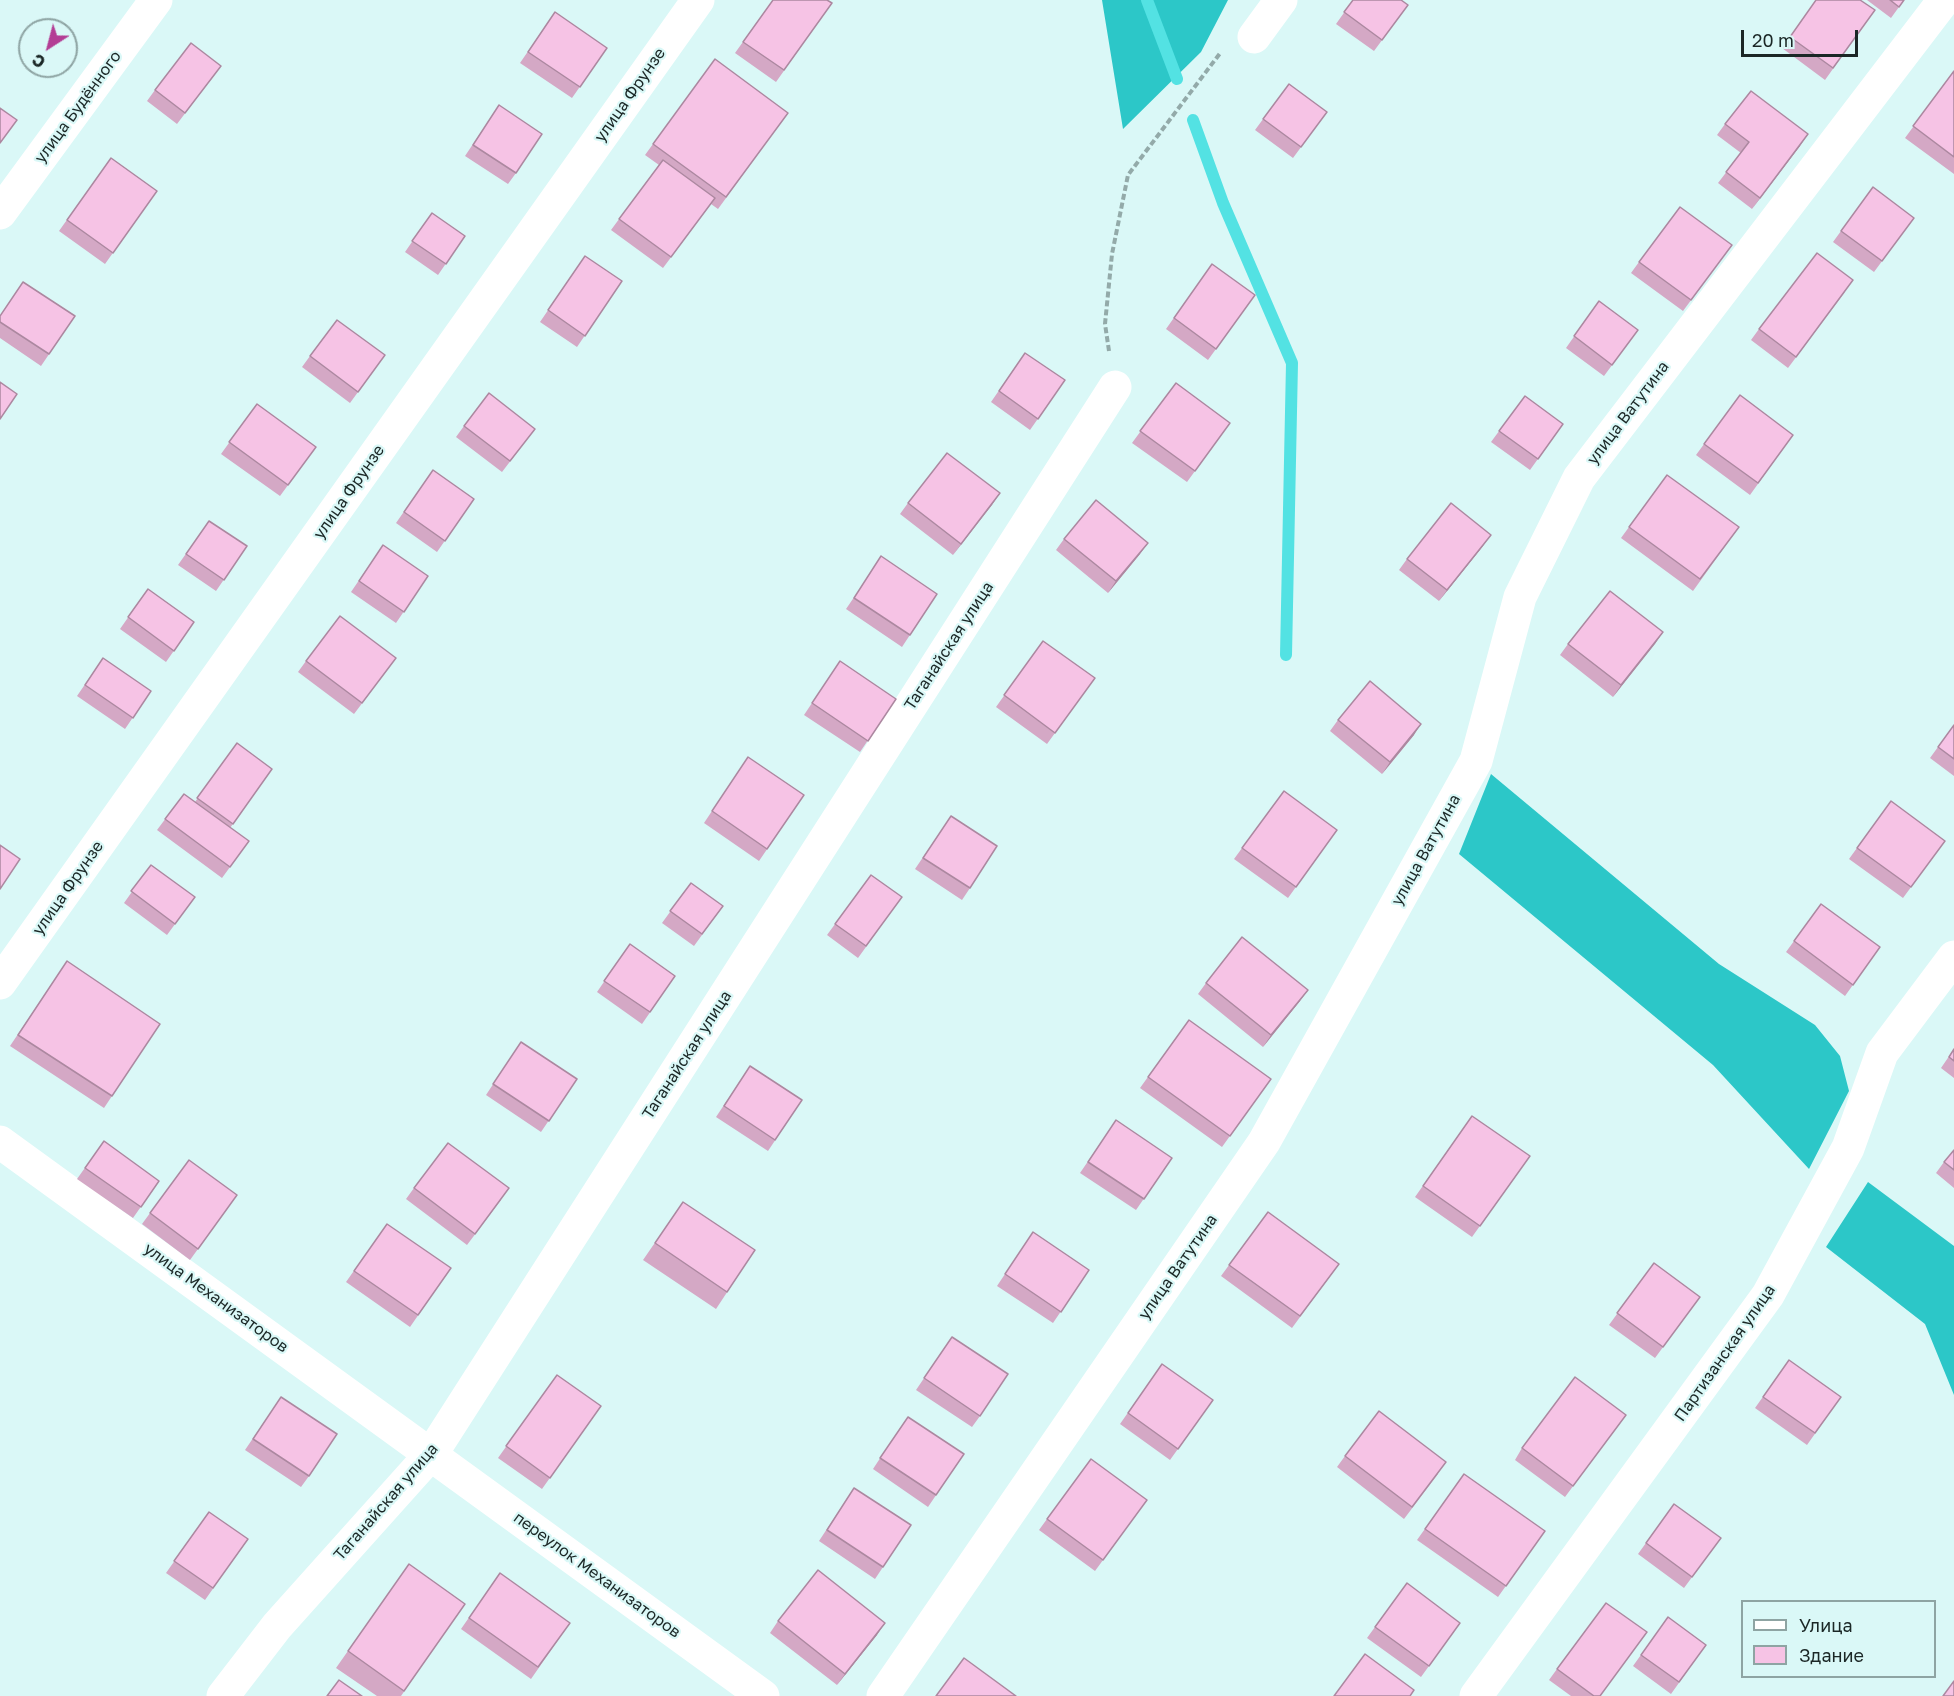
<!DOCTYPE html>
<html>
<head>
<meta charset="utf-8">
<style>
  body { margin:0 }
  #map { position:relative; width:1954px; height:1696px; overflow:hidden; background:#daf8f7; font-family:"Golos Text",sans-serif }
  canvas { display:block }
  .legend { position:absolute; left:1741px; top:1600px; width:195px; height:78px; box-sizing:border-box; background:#daf8f7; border:2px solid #8ea4a3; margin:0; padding:8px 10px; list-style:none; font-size:18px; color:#1b2726 }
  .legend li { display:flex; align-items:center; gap:12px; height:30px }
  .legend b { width:30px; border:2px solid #8ea4a3 }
  .north { position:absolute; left:18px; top:18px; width:60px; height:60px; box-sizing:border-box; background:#daf8f7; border:2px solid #8ea4a3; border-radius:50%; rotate:216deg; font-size:16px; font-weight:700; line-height:24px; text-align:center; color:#1b2726 }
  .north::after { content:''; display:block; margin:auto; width:21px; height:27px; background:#b33e95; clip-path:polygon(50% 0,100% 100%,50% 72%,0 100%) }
  .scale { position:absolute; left:1741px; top:30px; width:117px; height:27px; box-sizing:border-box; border:3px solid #1b2726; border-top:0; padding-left:8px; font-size:18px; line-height:21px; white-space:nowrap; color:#1b2726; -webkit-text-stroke:4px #daf8f7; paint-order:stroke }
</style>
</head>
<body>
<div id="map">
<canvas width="1954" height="1696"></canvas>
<ul class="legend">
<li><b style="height:8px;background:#fff"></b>Улица</li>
<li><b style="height:16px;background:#f6c3e5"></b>Здание</li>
</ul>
<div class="north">С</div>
<div class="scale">20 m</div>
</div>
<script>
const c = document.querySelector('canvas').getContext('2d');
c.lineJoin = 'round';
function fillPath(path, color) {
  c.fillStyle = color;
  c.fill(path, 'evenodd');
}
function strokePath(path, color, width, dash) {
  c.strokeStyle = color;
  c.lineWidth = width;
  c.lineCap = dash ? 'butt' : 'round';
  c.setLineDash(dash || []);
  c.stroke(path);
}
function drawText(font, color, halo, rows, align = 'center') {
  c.font = font + ' "Golos Text",sans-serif';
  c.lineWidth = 4.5;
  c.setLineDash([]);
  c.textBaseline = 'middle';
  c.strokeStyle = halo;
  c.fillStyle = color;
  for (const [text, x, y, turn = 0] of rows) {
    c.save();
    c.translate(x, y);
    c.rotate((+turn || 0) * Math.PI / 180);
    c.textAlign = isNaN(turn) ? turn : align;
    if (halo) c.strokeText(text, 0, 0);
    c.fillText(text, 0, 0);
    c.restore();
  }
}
const forest = new Path2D(`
  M1102 0H1228L1201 52 1123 129Z
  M1491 774 1719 964 1815 1025 1840 1056 1849 1091 1809 1169 1713 1065 1459 854Z
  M1868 1182 1954 1246V1395L1925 1324 1826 1247Z`);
const stream = new Path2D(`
  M1147 0 1177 79
  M1193 120 1223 203 1292 363 1286 655`);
const path = new Path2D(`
  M1109 351 1105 324 1112 254 1128 175 1221 52`);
const street = new Path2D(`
  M1254 37 1281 0
  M0 213 156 0
  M0 983 698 0
  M0 1142 763 1696
  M223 1696 277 1626 432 1453 1115 387
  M883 1696 1264 1142 1476 761 1520 597 1579 478 1944 0
  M1476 1696 1768 1295 1848 1148 1882 1053 1954 957`);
const wall = new Path2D(`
  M773 0 832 3 776 82 735 53Z
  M1353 0 1408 5 1374 51 1336 24Z
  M1816 0 1875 10 1825 80 1782 48Z
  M1867 0H1904L1891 18Z
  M555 12 607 48 572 98 520 63Z
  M221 66 177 124 147 101 155 90Z
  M1954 71V174L1905 138Z
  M1289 84 1327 112 1293 158 1255 130Z
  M499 105 516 173 508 184 465 156Z
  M788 113 718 209 711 204 663 268 611 230 659 165 645 155 653 144Z
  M1725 124 1800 146 1752 209 1718 183 1741 153 1717 135Z
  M111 158 157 191 105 264 59 231Z
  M1873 187 1914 218 1874 272 1833 242Z
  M432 213 465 236 438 275 405 252Z
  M1732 245 1683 311 1631 273 1639 262Z
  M585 256 622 281 577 347 540 322Z
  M1212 264 1255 295 1208 360 1166 329Z
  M1845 292 1788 368 1751 340 1759 329Z
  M1599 301 1638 330 1604 376 1566 348Z
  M0 315 75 316 41 366 0 338Z
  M1025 353 1065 380 1030 430 991 402Z
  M385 355 350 403 302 367 310 356Z
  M1176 383 1230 423 1187 482 1132 443Z
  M1740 395 1793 435 1750 495 1696 455Z
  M1525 396 1563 424 1530 470 1491 442Z
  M257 404 316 447 280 496 221 454Z
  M464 426 535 429 502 472 456 437Z
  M433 470 474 499 437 552 396 523Z
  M1667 475 1739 527 1693 591 1621 538Z
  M1000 493 953 555 900 514 908 503Z
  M209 521 247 546 216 591 178 565Z
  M1064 539 1140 554 1108 593 1056 550Z
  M383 545 428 576 396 623 351 592Z
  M1483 546 1439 601 1399 570 1407 559Z
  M874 568 937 594 902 647 846 609Z
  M148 589 194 622 166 662 120 629Z
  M1663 632 1613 697 1560 655 1568 644Z
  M1043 641 1095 678 1047 744 996 707Z
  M103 658 151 691 125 729 77 696Z
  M306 661 388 669 354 714 298 672Z
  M840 661 896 699 860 752 804 715Z
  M1338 720 1414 735 1382 774 1330 731Z
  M1954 725V776L1930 758Z
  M237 743 272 769 230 828 249 841 222 878 157 830 184 794 195 802Z
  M748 757 804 795 759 861 704 823Z
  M1284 791 1337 830 1288 898 1234 859Z
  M1891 801 1945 841 1903 898 1849 859Z
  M951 816 970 888 962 900 915 869Z
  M151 865 195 897 167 935 124 903Z
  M871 875 902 897 858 958 827 935Z
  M691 883 723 906 694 946 662 923Z
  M1821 904 1880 947 1845 996 1786 952Z
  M630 944 675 976 642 1024 597 992Z
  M59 973 112 1096 104 1108 10 1046Z
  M1206 983 1300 1001 1263 1047 1198 994Z
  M1189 1020 1271 1079 1222 1147 1140 1088Z
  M1954 1049V1078L1941 1068Z
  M513 1054 577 1079 541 1132 486 1095Z
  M750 1066 802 1100 768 1151 716 1117Z
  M1472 1116 1530 1156 1472 1237 1415 1197Z
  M1108 1132 1172 1158 1136 1210 1080 1173Z
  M104 1141 159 1181 133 1218 77 1179Z
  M1954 1150V1188L1936 1173 1944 1162Z
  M189 1160 237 1195 190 1260 142 1224Z
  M414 1188 501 1200 467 1245 406 1199Z
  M683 1202 755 1250 716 1309 643 1260Z
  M1268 1212 1339 1264 1292 1328 1221 1276Z
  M387 1224 451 1268 410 1327 346 1282Z
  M1033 1232 1089 1270 1053 1323 997 1286Z
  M1654 1263 1700 1297 1655 1358 1609 1325Z
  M952 1337 980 1416 972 1427 916 1390Z
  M1789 1360 1841 1397 1807 1445 1755 1408Z
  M1162 1364 1213 1400 1170 1460 1120 1424Z
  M557 1375 601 1406 542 1489 498 1458Z
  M281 1397 309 1476 301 1487 245 1450Z
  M1618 1426 1565 1497 1515 1460 1522 1448Z
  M900 1428 964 1454 928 1507 873 1469Z
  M1345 1456 1438 1474 1404 1519 1337 1467Z
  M1464 1474 1545 1531 1498 1597 1417 1540Z
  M846 1500 911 1525 875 1579 819 1541Z
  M1147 1500 1095 1571 1039 1530 1047 1519Z
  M1674 1504 1721 1538 1684 1588 1638 1554Z
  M209 1512 248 1539 205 1600 166 1573Z
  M409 1564 465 1604 401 1696H377L336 1668Z
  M500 1573 570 1623 531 1679 461 1629Z
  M1407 1583 1460 1623 1421 1677 1367 1638Z
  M1668 1617 1706 1645 1671 1694 1633 1666Z
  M778 1621 877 1635 837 1685 770 1633Z
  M1557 1669 1601 1696H1571L1549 1680Z`);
const shadedWall = new Path2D(`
  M1808 134 1800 146 1752 209 1760 198Z
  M1000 493 992 505 953 555 961 544Z
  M1491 535 1483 546 1439 601 1447 590Z
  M1148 543 1140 554 1108 593 1116 581Z
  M1663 632 1655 644 1613 697 1621 685Z
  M1421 724 1414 735 1382 774 1390 762Z
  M1308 990 1300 1001 1263 1047 1271 1035Z
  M885 1623 877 1635 837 1685 845 1674Z`);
const building = new Path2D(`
  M773 0H827L832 3 784 70 743 42Z
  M1353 0H1401L1408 5 1382 40 1344 12Z
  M1816 0H1860L1875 10 1833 68 1790 37Z
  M1890 0H1904L1899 7Z
  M555 12 607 48 580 87 528 52Z
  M191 43 221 66 185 113 155 90Z
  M715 59 788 113 726 197 653 144Z
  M1954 71V157L1913 126Z
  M1289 84 1327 112 1301 147 1263 119Z
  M1751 91 1808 134 1760 198 1726 172 1749 142 1725 124Z
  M499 105 542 134 516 173 473 145Z
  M0 108 17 120 0 143Z
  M111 158 157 191 113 253 67 220Z
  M663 160 715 198 671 257 619 219Z
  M1873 187 1914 218 1882 261 1841 231Z
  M1680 207 1732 245 1691 300 1639 262Z
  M432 213 465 236 446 264 412 241Z
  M1817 253 1853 280 1796 357 1759 329Z
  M585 256 622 281 585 336 548 310Z
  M1212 264 1255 295 1216 349 1174 318Z
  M23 282 75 316 49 354 0 322V316Z
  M1599 301 1638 330 1612 365 1574 336Z
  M337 320 385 355 358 392 310 356Z
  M1025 353 1065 380 1038 419 999 391Z
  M0 382 17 394 0 419Z
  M1176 383 1230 423 1195 471 1140 431Z
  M489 393 535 429 510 461 464 426Z
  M1740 395 1793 435 1758 483 1704 444Z
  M1525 396 1563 424 1538 459 1499 431Z
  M257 404 316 447 288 485 229 442Z
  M947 453 1000 493 961 544 908 503Z
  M433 470 474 499 445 541 404 512Z
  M1667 475 1739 527 1700 579 1629 527Z
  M1096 500 1148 543 1116 581 1064 539Z
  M1451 503 1491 535 1447 590 1407 559Z
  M209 521 247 546 224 580 186 554Z
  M383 545 428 576 404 612 359 581Z
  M881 556 937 594 910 635 854 598Z
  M148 589 194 622 174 651 128 617Z
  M1610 591 1663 632 1621 685 1568 644Z
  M340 616 396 658 362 703 306 661Z
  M1043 641 1095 678 1055 733 1004 695Z
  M103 658 151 691 133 718 85 685Z
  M840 661 896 699 868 741 812 703Z
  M1370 681 1421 724 1390 762 1338 720Z
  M1954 725V759L1938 747Z
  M237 743 272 769 233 824 197 798Z
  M748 757 804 795 767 849 712 811Z
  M1284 791 1337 830 1296 887 1242 848Z
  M184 794 249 841 230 867 165 819Z
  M1891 801 1945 841 1911 887 1857 848Z
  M951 816 997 846 970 888 923 858Z
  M0 845 20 859 0 889Z
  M151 865 195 897 175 924 131 891Z
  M871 875 902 897 866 946 835 924Z
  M691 883 723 906 702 934 670 911Z
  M1821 904 1880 947 1853 985 1794 941Z
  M1242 937 1308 990 1271 1035 1206 983Z
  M630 944 675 976 650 1012 604 981Z
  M67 961 160 1024 112 1096 18 1035Z
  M1189 1020 1271 1079 1230 1136 1148 1077Z
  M521 1042 577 1079 549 1121 493 1084Z
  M1954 1049V1061L1949 1057Z
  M750 1066 802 1100 775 1140 724 1106Z
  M1472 1116 1530 1156 1480 1226 1423 1186Z
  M1116 1120 1172 1158 1144 1199 1088 1162Z
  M104 1141 159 1181 141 1207 85 1168Z
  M448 1143 509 1188 475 1234 414 1188Z
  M1954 1150V1170L1944 1162Z
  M189 1160 237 1195 198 1249 150 1213Z
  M683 1202 755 1250 727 1292 655 1243Z
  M1268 1212 1339 1264 1300 1316 1229 1265Z
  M387 1224 451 1268 418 1315 354 1271Z
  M1033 1232 1089 1270 1061 1312 1005 1274Z
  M1654 1263 1700 1297 1663 1347 1617 1313Z
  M952 1337 1008 1374 980 1416 924 1378Z
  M1789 1360 1841 1397 1815 1433 1763 1397Z
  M1162 1364 1213 1400 1178 1449 1128 1413Z
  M557 1375 601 1406 550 1478 506 1446Z
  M1575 1377 1626 1415 1573 1486 1522 1448Z
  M281 1397 337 1434 309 1476 253 1439Z
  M1379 1411 1446 1462 1412 1507 1345 1456Z
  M908 1417 964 1454 936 1495 880 1458Z
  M1091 1459 1147 1500 1103 1560 1047 1519Z
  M1464 1474 1545 1531 1506 1586 1425 1529Z
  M854 1488 911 1525 883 1567 827 1530Z
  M1674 1504 1721 1538 1692 1577 1646 1543Z
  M209 1512 248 1539 213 1588 174 1561Z
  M409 1564 465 1604 404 1691 348 1651Z
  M818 1570 885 1623 845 1674 778 1621Z
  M500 1573 570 1623 538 1667 469 1618Z
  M1407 1583 1460 1623 1429 1666 1375 1627Z
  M1606 1603 1647 1632 1600 1696H1594L1557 1669Z
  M1668 1617 1706 1645 1679 1682 1641 1655Z
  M1365 1654 1414 1690 1410 1696H1334Z
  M964 1658 1016 1696H936Z
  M339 1680 362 1696H327Z
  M1954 1681V1696H1943Z`);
const streetNames = [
  ["улица Фрунзе",630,95,-55],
  ["улица Будённого",78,107,-54],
  ["улица Ватутина",1628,413,-53],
  ["улица Фрунзе",349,492,-55],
  ["Таганайская улица",949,646,-57],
  ["улица Ватутина",1426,850,-61],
  ["улица Фрунзе",68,888,-55],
  ["Таганайская улица",687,1055,-57],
  ["улица Ватутина",1178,1267,-55],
  ["улица Механизаторов",216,1298,36],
  ["Партизанская улица",1725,1353,-55],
  ["Таганайская улица",386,1502,-49],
  ["переулок Механизаторов",597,1575,36]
];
fillPath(forest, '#2cc7c8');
strokePath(stream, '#53e2e3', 12);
strokePath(path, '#93aaa9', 4, [6, 3]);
strokePath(street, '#fff', 33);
fillPath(wall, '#d4a8c5');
fillPath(shadedWall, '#ac88a0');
fillPath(building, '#f6c3e5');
strokePath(building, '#ac88a0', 1.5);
drawText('16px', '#1b2726', '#daf8f7', streetNames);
</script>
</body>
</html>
